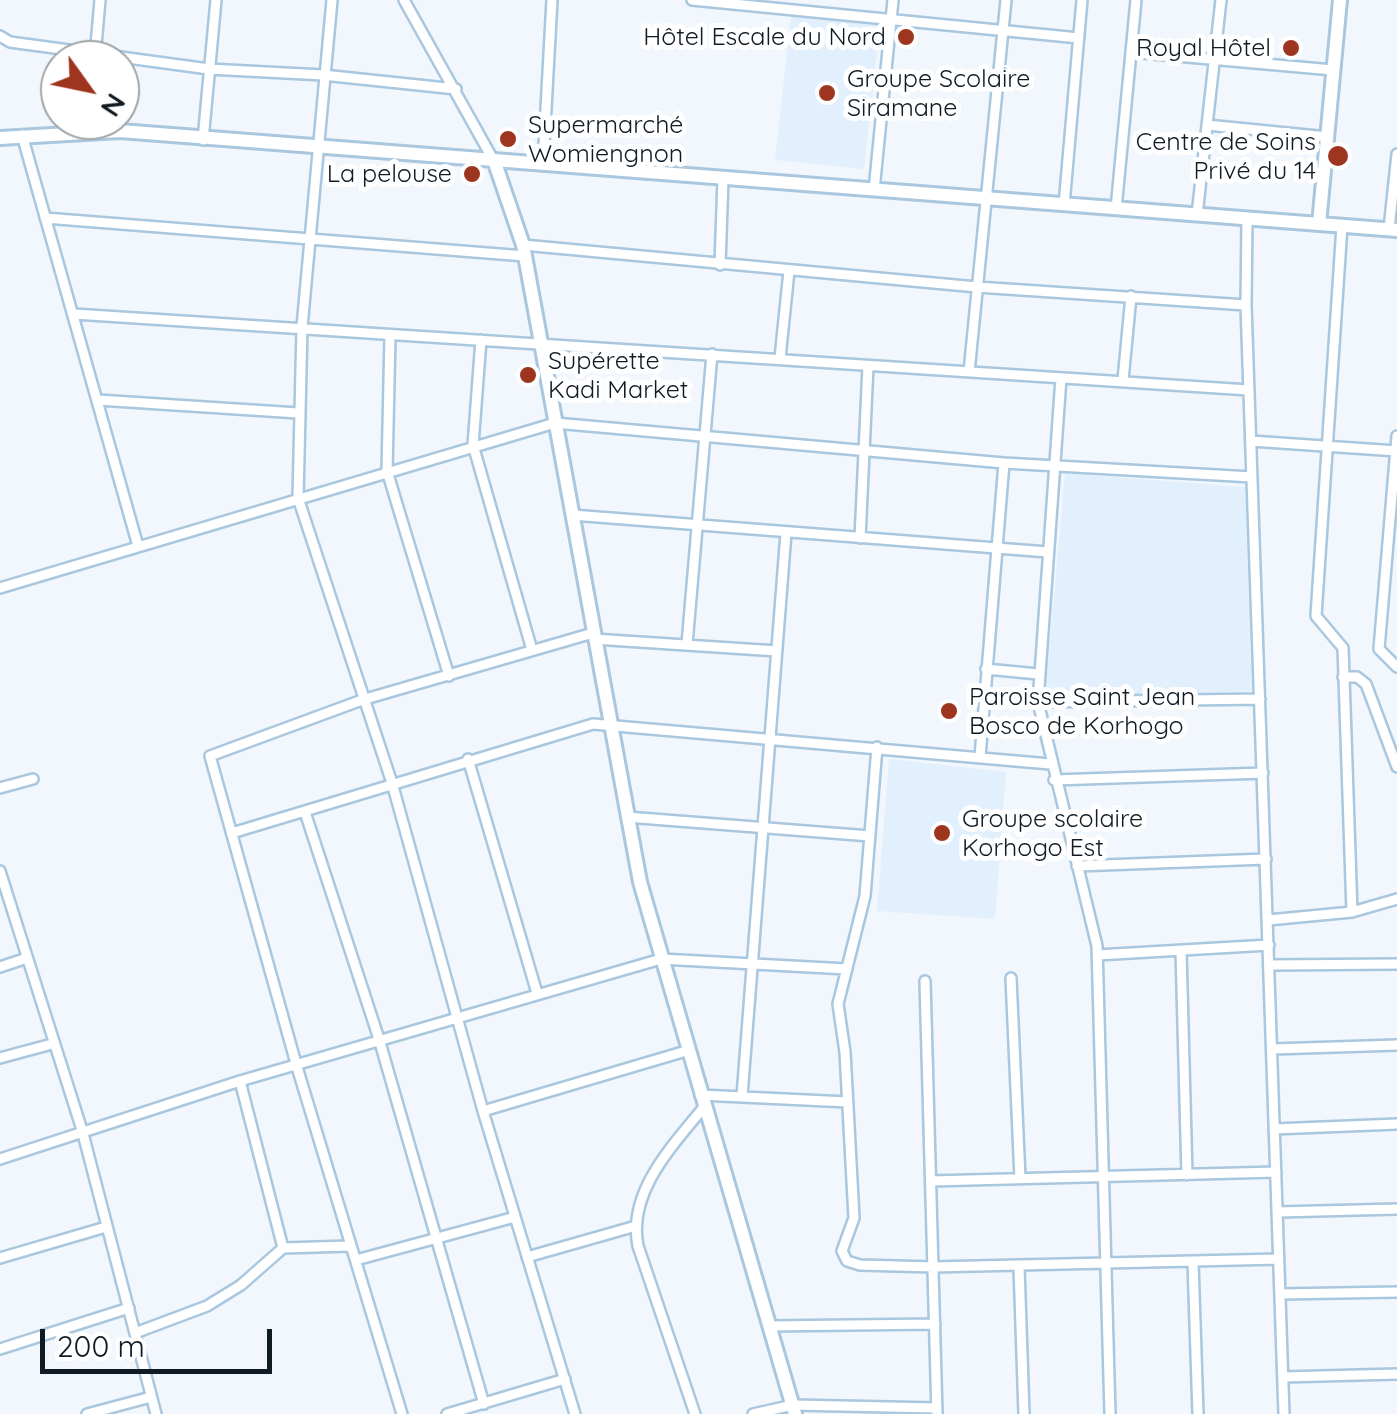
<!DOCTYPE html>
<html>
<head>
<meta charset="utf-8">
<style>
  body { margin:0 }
  #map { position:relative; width:1397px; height:1414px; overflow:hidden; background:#f1f7fc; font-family:Quicksand,sans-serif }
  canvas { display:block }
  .north { position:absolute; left:40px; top:40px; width:100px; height:100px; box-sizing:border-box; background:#fff; border:2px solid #9fa4a7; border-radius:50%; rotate:123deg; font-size:28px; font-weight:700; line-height:40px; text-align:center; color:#101b24 }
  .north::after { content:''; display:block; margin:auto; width:35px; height:45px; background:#9e351e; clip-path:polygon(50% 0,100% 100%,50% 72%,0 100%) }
  .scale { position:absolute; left:40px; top:1329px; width:232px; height:45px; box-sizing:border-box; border:5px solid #101b24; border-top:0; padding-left:12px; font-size:30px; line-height:35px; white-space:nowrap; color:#101b24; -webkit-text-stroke:8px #fff; paint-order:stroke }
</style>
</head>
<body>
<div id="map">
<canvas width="1397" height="1414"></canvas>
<div class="north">N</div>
<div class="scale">200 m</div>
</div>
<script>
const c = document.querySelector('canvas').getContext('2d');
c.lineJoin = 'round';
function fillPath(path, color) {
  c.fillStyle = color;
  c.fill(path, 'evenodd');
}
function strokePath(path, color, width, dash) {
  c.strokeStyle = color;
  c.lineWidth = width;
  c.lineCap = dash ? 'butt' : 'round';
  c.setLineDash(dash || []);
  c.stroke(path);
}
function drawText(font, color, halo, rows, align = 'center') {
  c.font = font + ' Quicksand,sans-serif';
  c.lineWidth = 10;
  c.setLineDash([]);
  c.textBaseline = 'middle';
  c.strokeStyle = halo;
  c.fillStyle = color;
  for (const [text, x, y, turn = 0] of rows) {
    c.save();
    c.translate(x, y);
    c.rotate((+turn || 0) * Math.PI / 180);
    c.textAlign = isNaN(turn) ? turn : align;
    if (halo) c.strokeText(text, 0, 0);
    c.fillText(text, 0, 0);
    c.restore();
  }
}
const built = new Path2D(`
  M791 15 880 25 864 169 775 160Z
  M1065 473 1245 487 1252 691 1045 698Z
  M889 759 1006 772 995 919 877 911Z`);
const street = new Path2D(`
  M332 0 302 327 298 498 392 783 483 1111 575 1414
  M404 0 495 163
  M692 0 1079 38
  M0 36 10 42 209 69 323 75 456 89
  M1131 52 1333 70
  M95 57 100 0
  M1207 125 1328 137
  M22 135 138 546
  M203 140 216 0
  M543 163 552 0
  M874 190 893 0
  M1064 205 1082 0
  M1116 209 1136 0
  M1197 215 1221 0
  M45 218 525 256
  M1247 219 1246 305 1284 1414
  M1342 226 1316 616 1343 648 1352 912
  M1389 229 1397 154
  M523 245 977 287 1246 305
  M720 265 723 178
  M74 314 1249 390
  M390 336 387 471 449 676
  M481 340 473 445 532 650
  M780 358 789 271
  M969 372 1006 0
  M1061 378 1038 702 1097 946 1110 1414
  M1123 380 1131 296
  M98 400 298 413
  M1397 436 1379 649 1397 667
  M1251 441 1397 451
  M572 515 1048 552
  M860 538 868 366
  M0 588 555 423 1004 463 1252 477
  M594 639 777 651
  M687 644 712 354
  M986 669 1038 674
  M1343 677H1357L1366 684 1397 767
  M1038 702 1260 699
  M877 747 865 896 838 1004 845 1052 854 1218 842 1251 847 1261 860 1265 933 1267 1279 1259
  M980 757 1004 463
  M468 759 537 993
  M1054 780 1263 773
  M0 788 33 779
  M305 812 379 1039 484 1404
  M627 817 870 836
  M232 833 593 724 1050 764
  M1077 866 1266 859
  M0 871 82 1130 156 1414
  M1268 920 1352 912 1397 899
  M1181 951 1187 1175
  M1097 955 1269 945
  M1270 965 1397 964
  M0 967 24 959
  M1011 978 1020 1178
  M925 981 937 1414
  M1273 1049 1397 1045
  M0 1058 52 1044
  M240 1081 283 1248
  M700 1095 848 1102
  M742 1096 786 533
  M483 1111 686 1051
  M1274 1129 1397 1124
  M0 1159 240 1081 661 959 847 969
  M931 1181 1276 1172
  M1278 1212 1397 1209
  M527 1257 636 1226
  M0 1258 106 1227
  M356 1260 515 1217
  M1193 1262 1198 1414
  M1019 1267 1024 1414
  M1280 1294 1397 1292
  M769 1326 935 1324
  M135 1333 207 1306 241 1285 283 1248 350 1246
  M0 1349 129 1308
  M1283 1377 1397 1374
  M87 1414 151 1397
  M402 1414 297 1067 210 756 362 700 593 633
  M447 1414 565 1379
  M695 1414 638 1246C627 1192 673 1145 704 1107
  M753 1414 793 1405 937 1408`);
const secondary = new Path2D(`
  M0 138 120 131 1397 230
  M495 163 523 245 640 882 795 1414
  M1319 224 1340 0`);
const markers = [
  [906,37,10,"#9e351e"],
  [1291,48,10,"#9e351e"],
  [827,93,10,"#9e351e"],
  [508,139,10,"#9e351e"],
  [1338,156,12,"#9e351e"],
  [472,174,10,"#9e351e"],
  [528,375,10,"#9e351e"],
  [949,711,10,"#9e351e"],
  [942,833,10,"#9e351e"]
];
const poiNames = [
  ["Hôtel Escale du Nord",886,37,"right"],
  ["Royal Hôtel",1271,48,"right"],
  ["Groupe Scolaire",847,79],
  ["Siramane",847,108],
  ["Supermarché",528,125],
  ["Womiengnon",528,154],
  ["Centre de Soins",1316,142,"right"],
  ["Privé du 14",1316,171,"right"],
  ["La pelouse",452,174,"right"],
  ["Supérette",548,361],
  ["Kadi Market",548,390],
  ["Paroisse Saint Jean",969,697],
  ["Bosco de Korhogo",969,726],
  ["Groupe scolaire",962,819],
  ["Korhogo Est",962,848]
];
fillPath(built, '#e2f0fd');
strokePath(street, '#a9c7df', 14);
strokePath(secondary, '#a9c7df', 18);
strokePath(street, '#fff', 9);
strokePath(secondary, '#fff', 12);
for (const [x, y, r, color] of markers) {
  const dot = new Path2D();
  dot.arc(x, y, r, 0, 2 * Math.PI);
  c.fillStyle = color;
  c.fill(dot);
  strokePath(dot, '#fff', 4);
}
drawText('25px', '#101b24', '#fff', poiNames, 'left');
</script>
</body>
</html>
